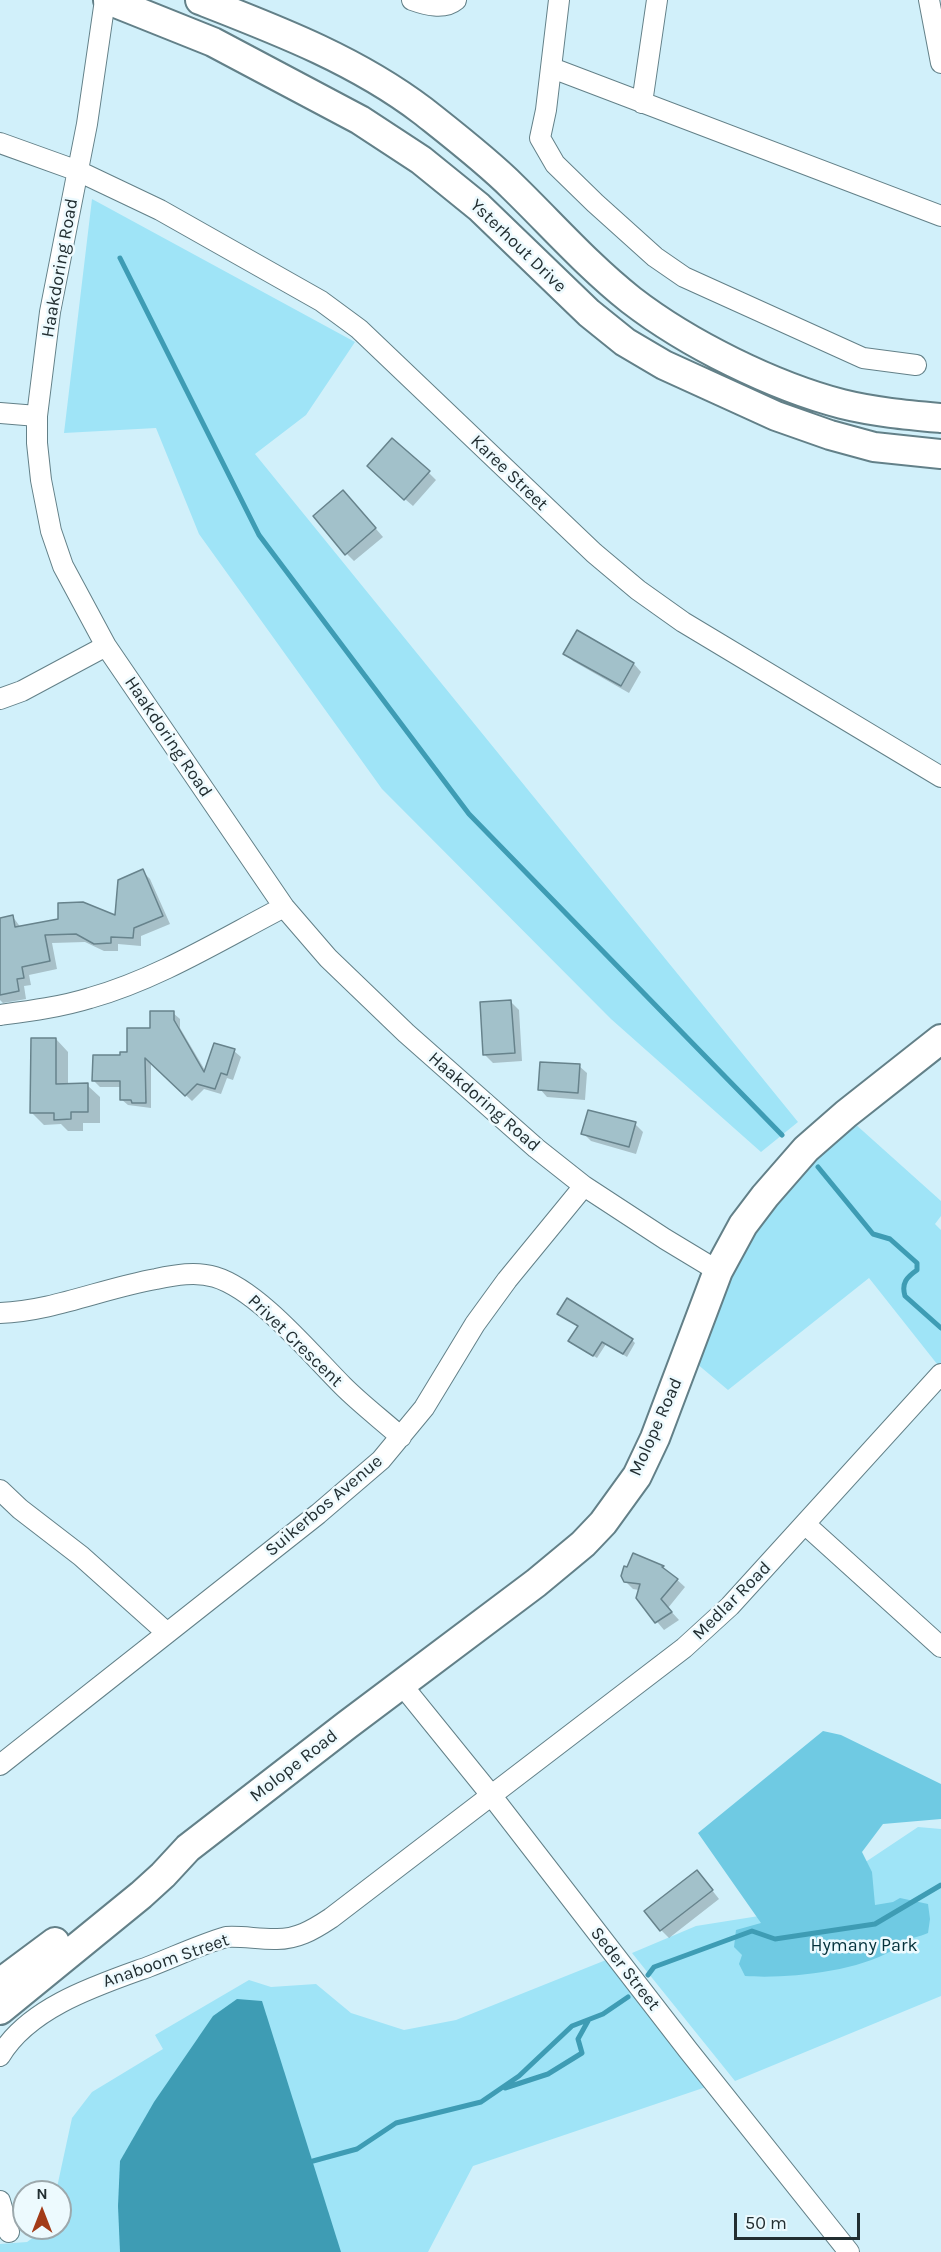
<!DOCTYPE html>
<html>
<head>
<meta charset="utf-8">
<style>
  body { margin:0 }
  #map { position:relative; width:941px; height:2252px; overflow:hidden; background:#d1f0fa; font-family:Karla,sans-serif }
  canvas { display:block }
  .north { position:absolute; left:12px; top:2180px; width:60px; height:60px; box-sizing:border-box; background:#edfafe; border:2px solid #9ca8ac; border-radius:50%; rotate:0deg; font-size:16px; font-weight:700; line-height:24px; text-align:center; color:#222e31 }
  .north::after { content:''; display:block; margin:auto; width:21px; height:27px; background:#a23b18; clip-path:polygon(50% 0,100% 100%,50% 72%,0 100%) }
  .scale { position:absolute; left:734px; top:2213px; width:126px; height:27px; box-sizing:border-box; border:3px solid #222e31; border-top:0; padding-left:8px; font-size:18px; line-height:21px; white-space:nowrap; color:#222e31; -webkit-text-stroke:4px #edfafe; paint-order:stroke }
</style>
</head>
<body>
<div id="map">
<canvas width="941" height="2252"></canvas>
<div class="north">N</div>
<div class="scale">50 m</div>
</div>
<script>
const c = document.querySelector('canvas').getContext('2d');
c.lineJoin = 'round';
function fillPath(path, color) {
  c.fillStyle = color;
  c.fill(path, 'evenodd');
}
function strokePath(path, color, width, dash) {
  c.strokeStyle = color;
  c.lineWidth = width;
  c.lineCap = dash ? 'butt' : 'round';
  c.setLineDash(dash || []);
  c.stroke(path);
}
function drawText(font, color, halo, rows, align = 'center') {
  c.font = font + ' Karla,sans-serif';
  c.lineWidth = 5;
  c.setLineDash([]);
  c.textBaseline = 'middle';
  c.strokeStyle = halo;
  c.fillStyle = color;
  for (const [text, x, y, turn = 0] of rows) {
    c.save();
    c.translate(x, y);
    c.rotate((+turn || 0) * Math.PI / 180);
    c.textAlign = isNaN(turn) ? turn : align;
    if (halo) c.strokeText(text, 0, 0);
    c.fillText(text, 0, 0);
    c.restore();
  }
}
const green = new Path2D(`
  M92 199 355 342 306 415 255 454 798 1122 761 1152 611 1019 382 789 199 534 156 428 64 433Z
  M854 1123 941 1201V1216L935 1224 941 1230V1369L869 1278 728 1390 696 1363 741 1251 813 1154Z
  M918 1827 941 1829V1996L735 2081 632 1953 696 1926 759 1916 867 1861Z
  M606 1960 706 2087 473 2166 428 2252H0V2244L27 2242 47 2228H60V2192H56L72 2118 92 2092 163 2049 155 2035 249 1980 271 1987 316 1984 351 2013 404 2030 456 2020Z`);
const forest = new Path2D(`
  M823 1731 841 1735 941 1784V1819L883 1824 862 1852 872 1872 875 1905 893 1902 900 1898 928 1904 930 1919 928 1933C920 1937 909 1938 901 1942 897 1944 895 1949 891 1951 855 1972 785 1979 745 1976L739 1964 742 1955 734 1947 736 1930 761 1923 698 1833Z`);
const water = new Path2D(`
  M237 1999 262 2001 341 2252H120L118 2206 120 2161 154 2102 213 2016Z`);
const shadow = new Path2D(`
  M429 473 436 480 413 506 376 474Z
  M351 500 383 537 354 561 347 554Z
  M577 632 634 664 641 672 629 693 573 661 565 653Z
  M142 871 150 879 170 924 141 936V946L118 944V951H104L85 942 52 943 57 969 29 975 31 985 24 986 26 999 3 1003 0 1000V919L13 917 21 928 117 917Z
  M511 1002 519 1010 522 1061 493 1063 485 1055Z
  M173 1013 180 1019V1028L206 1072 234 1051 241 1057 233 1080 227 1078 221 1094 204 1089 192 1101 151 1062V1108L128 1105 121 1099 122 1087H100L94 1081 121 1057 128 1053 151 1029Z
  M56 1039 68 1052V1085H87L100 1097V1123H83V1131H68L61 1124 44 1125 32 1113Z
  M579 1066 587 1073 585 1100 547 1097 540 1089Z
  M635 1124 643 1132 636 1154 591 1141 583 1133Z
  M563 1317 632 1340 635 1343 627 1357 606 1344 597 1358 574 1344 579 1327Z
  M633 1555 663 1567 685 1587 668 1608 679 1620 664 1630 637 1598 639 1590 633 1589 625 1581 627 1568Z
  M704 1880 719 1899 669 1938 661 1930Z`);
const stream = new Path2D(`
  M120 258 259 535 469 814 782 1135
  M818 1167 873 1234 890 1239 917 1263V1270C907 1277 901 1283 905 1296L941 1328
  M648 1975 654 1967 752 1931 775 1939 875 1924 941 1885
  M505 2088 548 2074 582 2053 578 2039 588 2021
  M313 2161 357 2149 396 2123 481 2102 519 2076 572 2026 603 2014 628 1997`);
const building = new Path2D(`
  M392 438 430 471 404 500 367 466Z
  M343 490 376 528 345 555 313 516Z
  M577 630 634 663 621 686 563 654Z
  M143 869 163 916 134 928 133 938 111 937V943L94 944 76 934 45 935 50 961 22 967 24 978 17 979 19 991 0 995V918L13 915 15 927 58 919V903L83 902 115 915 118 880Z
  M511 1000 515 1053 483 1055 480 1002Z
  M150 1011H174V1020L204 1072 214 1043 235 1049 227 1075 221 1073 215 1089 197 1084 185 1096 145 1058 146 1103H132L131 1100H120V1081H92L93 1055H120V1052H127V1028H150Z
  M31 1038H56V1084L88 1083V1112H71V1119L54 1120V1113H30Z
  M540 1062 580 1064 578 1093 538 1090Z
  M588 1110 636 1122 629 1147 581 1134Z
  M567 1298 633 1339 623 1354 602 1342 593 1356 568 1341 578 1326 557 1314Z
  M633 1553 664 1566 662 1567 678 1579 661 1599 672 1612 655 1623 636 1598 640 1584 624 1582 621 1576 624 1566 627 1567Z
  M697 1870 713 1890 660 1931 644 1911Z`);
const street = new Path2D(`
  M105 0 87 124 50 312 37 416V443L41 480 51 531 63 566 106 646 284 907 328 958 406 1033 536 1148 584 1186 665 1239 718 1271
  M412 0C426 5 444 10 456 0
  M559 0 546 110 540 138 555 164 595 203 655 257 684 277 863 358 916 365
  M929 0 941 63
  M552 68 941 216
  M642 103 657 0
  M0 143 78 171 160 210 321 301 359 329 594 553 638 590 683 622 941 777
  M0 413 37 416
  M0 699 22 691 106 646
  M0 1015C30 1011 61 1007 90 998 158 979 222 939 284 907
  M0 1313C53 1311 104 1288 156 1279 175 1275 196 1271 215 1277 258 1290 310 1353 343 1386 361 1404 382 1420 401 1437
  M0 1490 20 1509 81 1556 166 1632
  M806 1525 941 1647
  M402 1685 491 1795 688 2050 849 2252
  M0 1765 318 1514 381 1460 424 1408 475 1324 507 1280 584 1186
  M0 2056C29 2007 98 1985 148 1967 174 1957 199 1945 226 1937 242 1936 257 1939 274 1939 296 1940 313 1930 331 1918L684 1648 730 1606 941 1374
  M0 2201 9 2232`);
const secondary = new Path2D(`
  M108 0 213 42 360 120 421 160 479 207 589 313 625 342 664 365 776 416 830 435 874 447 941 454
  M200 0C277 30 356 60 423 111 452 134 487 161 513 187 552 225 588 266 631 300 688 344 773 386 842 404 874 412 908 415 941 418
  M0 1983 55 1942
  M0 2010 141 1895 163 1875 188 1848 347 1725 536 1583 583 1544 603 1523 637 1476 655 1438 718 1271 743 1225 765 1196 806 1149 846 1114 941 1039`);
const streetNames = [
  ["Ysterhout Drive",518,246,44],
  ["Haakdoring Road",60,268,-80],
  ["Karee Street",509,473,44],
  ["Haakdoring Road",168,737,56],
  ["Haakdoring Road",484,1102,41],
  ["Privet Crescent",295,1341,44],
  ["Molope Road",656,1427,-66],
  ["Suikerbos Avenue",324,1506,-40],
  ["Medlar Road",732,1601,-45],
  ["Molope Road",294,1766,-38],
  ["Anaboom Street",166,1961,-19],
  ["Seder Street",625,1969,52]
];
const parkNames = [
  ["Hymany Park",864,1946]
];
fillPath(green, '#9fe4f7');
fillPath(forest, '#6fcae3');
fillPath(water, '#3e9cb4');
fillPath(shadow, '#0003');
strokePath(stream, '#3e9cb4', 5);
fillPath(building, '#a2c1ca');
strokePath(building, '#67838c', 1.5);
strokePath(street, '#638088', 22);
strokePath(secondary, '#638088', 32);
strokePath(street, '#fff', 20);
strokePath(secondary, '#fff', 28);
drawText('18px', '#222e31', '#edfafe', streetNames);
drawText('18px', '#03313b', '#edfafe', parkNames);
</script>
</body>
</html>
